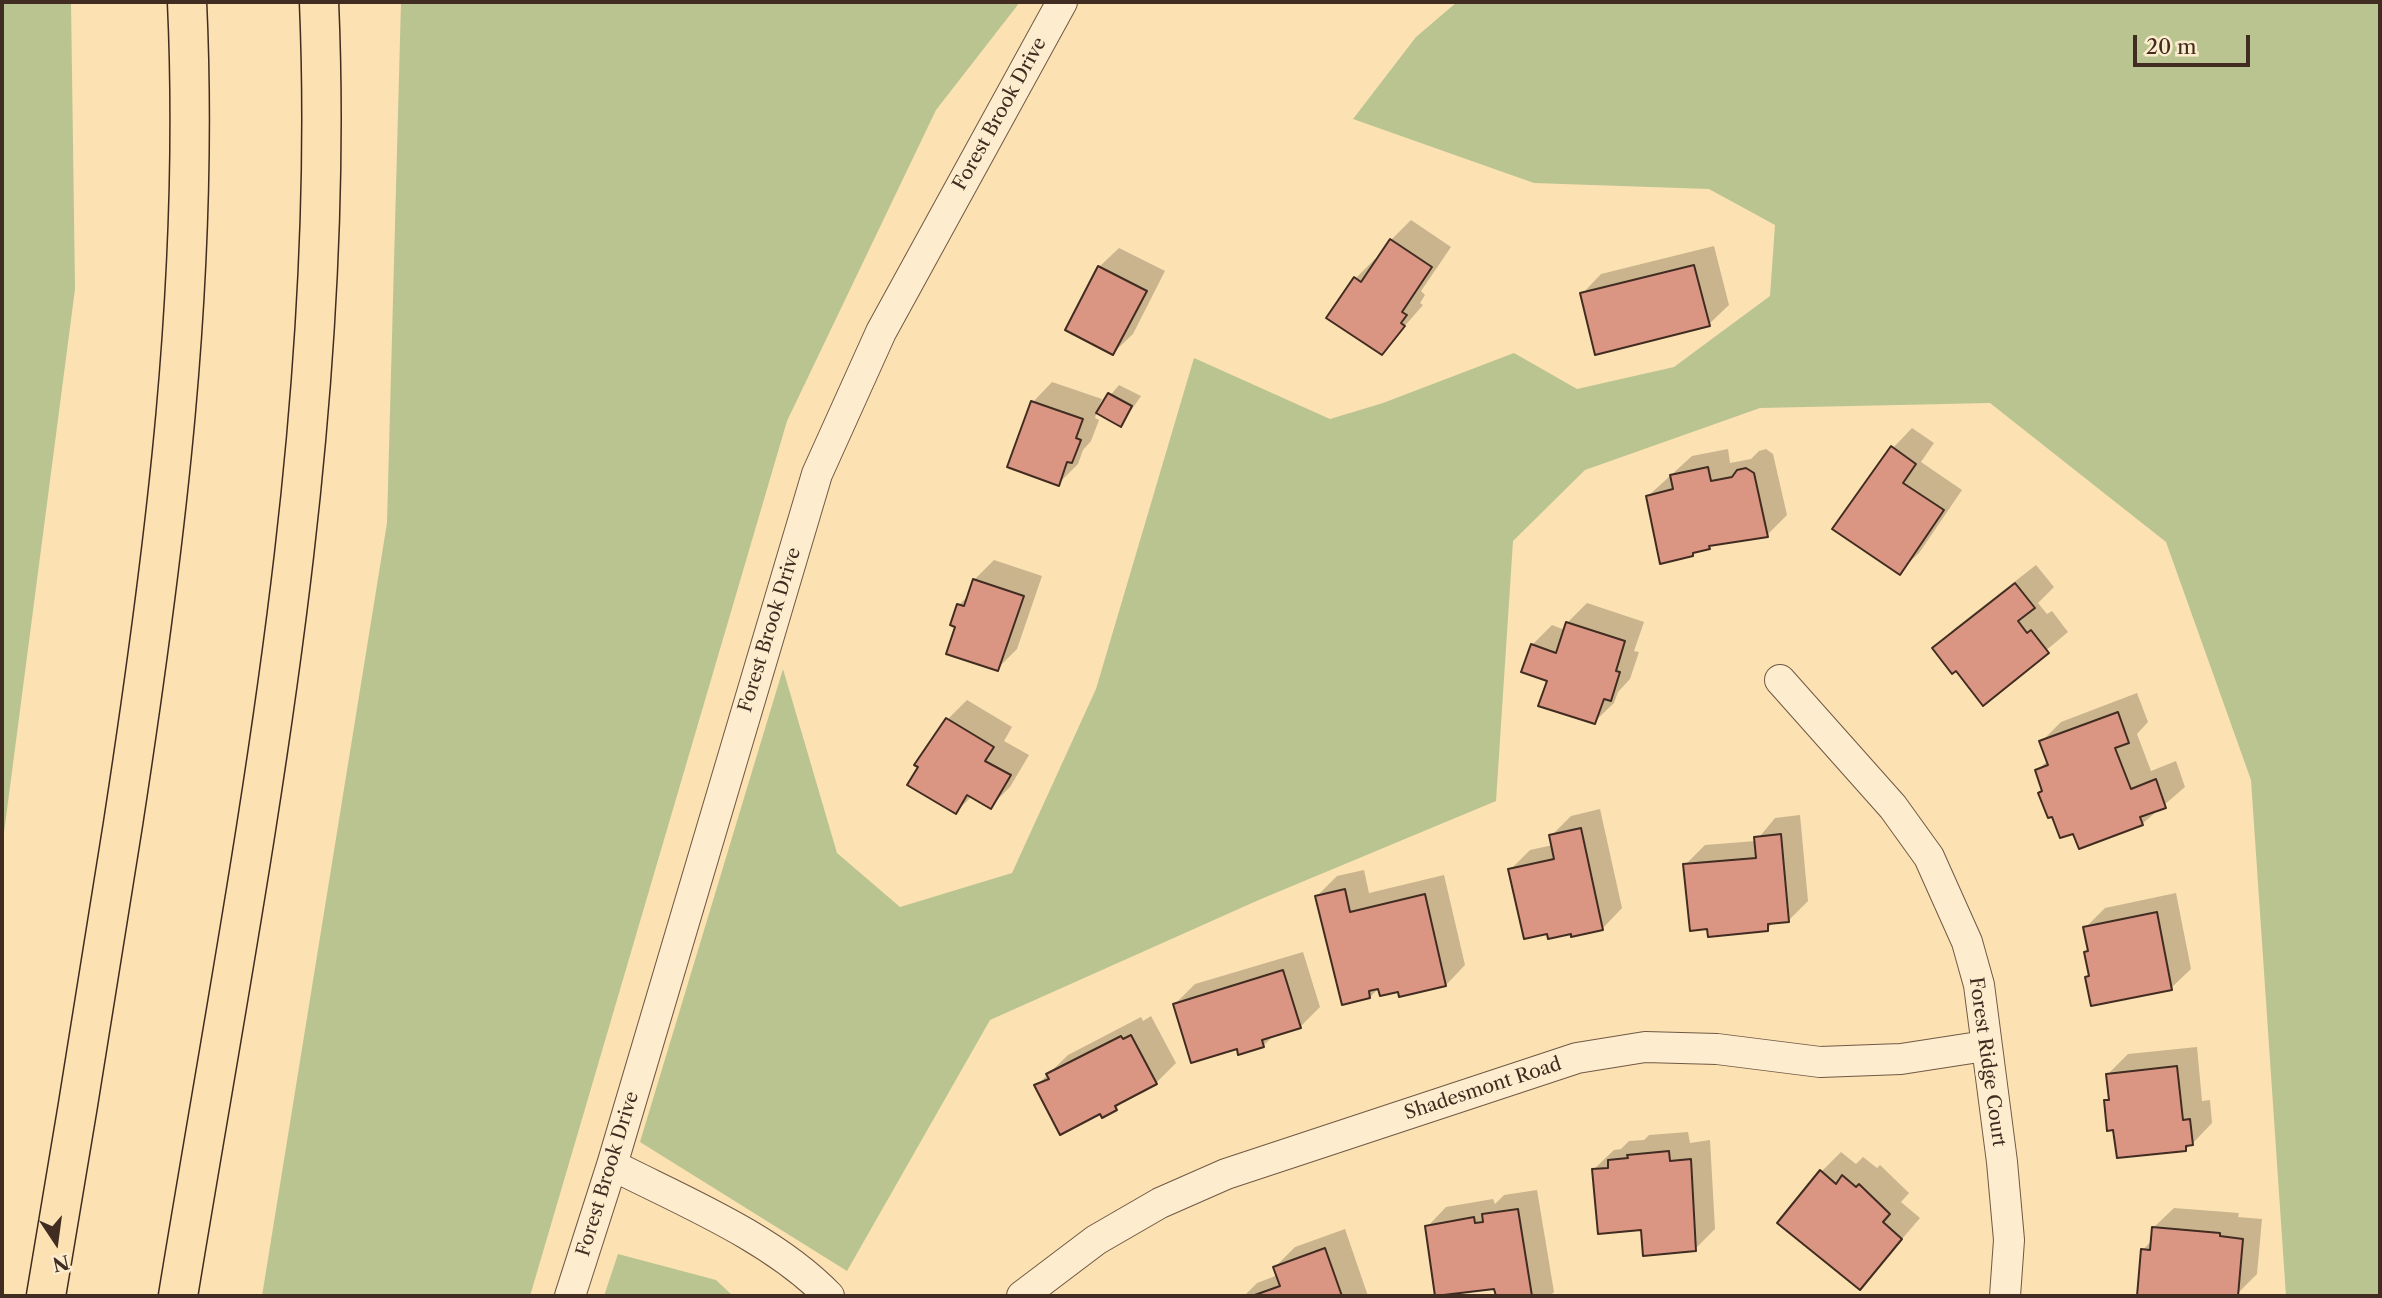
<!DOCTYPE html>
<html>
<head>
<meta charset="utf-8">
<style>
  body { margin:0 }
  #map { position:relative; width:2382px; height:1298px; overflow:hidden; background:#fce1b2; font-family:"Libre Caslon Text",serif }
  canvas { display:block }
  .frame { position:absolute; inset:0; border:4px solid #412c21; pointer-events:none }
  .north { position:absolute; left:21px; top:1207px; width:70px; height:70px; -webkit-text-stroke:5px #fdeccd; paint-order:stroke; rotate:167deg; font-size:19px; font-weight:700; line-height:28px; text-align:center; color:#412c21 }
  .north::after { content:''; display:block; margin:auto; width:24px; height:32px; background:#412c21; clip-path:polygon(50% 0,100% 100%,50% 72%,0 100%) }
  .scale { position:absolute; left:2133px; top:35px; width:117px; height:32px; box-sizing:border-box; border:4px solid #412c21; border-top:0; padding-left:9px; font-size:21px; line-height:24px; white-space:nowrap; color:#412c21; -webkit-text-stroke:5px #fdeccd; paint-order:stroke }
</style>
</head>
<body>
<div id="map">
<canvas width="2382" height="1298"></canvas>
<div class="frame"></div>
<div class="north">N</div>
<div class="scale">20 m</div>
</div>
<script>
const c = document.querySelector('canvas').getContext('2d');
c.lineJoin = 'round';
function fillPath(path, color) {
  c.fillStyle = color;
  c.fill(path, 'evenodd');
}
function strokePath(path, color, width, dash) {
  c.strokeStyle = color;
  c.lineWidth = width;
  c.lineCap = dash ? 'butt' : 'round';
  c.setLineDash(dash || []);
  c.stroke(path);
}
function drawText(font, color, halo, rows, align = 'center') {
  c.font = font + ' "Libre Caslon Text",serif';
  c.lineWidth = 5;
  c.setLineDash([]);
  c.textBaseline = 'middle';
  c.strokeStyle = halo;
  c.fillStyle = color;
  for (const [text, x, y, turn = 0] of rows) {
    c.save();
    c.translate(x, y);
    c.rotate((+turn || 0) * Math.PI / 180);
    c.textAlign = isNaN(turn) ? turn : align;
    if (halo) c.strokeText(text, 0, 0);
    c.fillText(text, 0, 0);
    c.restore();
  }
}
const green = new Path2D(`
  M2 2H71L75 289 2 848Z
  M401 2H1020L936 110 787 421 530 1296H262L387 523Z
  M1457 2H2380V1296H2286L2251 780 2166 542 1990 403 1760 408 1585 470 1513 541 1496 801 1261 899 990 1020 847 1271 640 1142 783 669 837 853 900 907 1012 873 1096 689 1194 358 1330 419 1383 403 1514 353 1577 389 1674 367 1770 296 1775 225 1709 189 1534 183 1353 119 1416 37Z
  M618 1254 716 1280 733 1296H604Z`);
const shadow = new Path2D(`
  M1411 220 1451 247 1421 291 1425 295 1420 303 1423 305 1382 352 1356 278 1375 259 1377 260 1391 240Z
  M1714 246 1729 305 1709 324 1582 294 1601 274Z
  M1119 248 1165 271 1133 334 1113 353 1099 267Z
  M1052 382 1102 399 1097 411 1119 385 1141 396 1121 425 1097 412 1095 418 1099 420 1091 441 1083 450 1078 464 1058 484 1033 402Z
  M1912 428 1934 443 1921 462 1962 490 1919 553 1899 572 1893 448Z
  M1728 449 1730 463 1751 459 1759 451 1766 449 1773 454 1787 515 1767 535 1713 543 1692 554 1648 496 1692 456Z
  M994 560 1042 576 1017 649 997 669 958 626 959 605 970 594 975 579Z
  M2036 565 2054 587 2038 603 2047 614 2052 611 2068 632 1983 703 1956 669 1935 649 1954 629Z
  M1587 603 1644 622 1634 651 1639 652 1630 679 1618 692 1614 703 1594 722 1549 680 1532 645 1552 625 1565 630 1568 622Z
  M2137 693 2148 722 2137 734 2151 771 2176 761 2185 787 2142 824 2074 831 2053 815 2040 793 2044 789 2037 771 2048 760 2041 742 2061 722Z
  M967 700 1012 727 1004 741 1029 755 1010 787 990 807 972 796 956 812 921 766 947 720Z
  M1600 809 1622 908 1603 928 1510 870 1530 850 1553 845 1551 836 1571 816Z
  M1800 815 1808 901 1788 921 1774 922 1767 929 1685 865 1705 845 1756 841 1775 818Z
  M1364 870 1369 893 1444 875 1465 965 1446 985 1400 990 1380 987 1370 997 1317 896 1337 876Z
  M2176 893 2191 969 2171 988 2087 977 2090 975 2086 952 2089 949 2085 928 2105 908Z
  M1303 952 1320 1007 1300 1027 1274 1035 1263 1046H1238L1175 1004 1195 984Z
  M1151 1016 1176 1063 1156 1083 1126 1099 1116 1108 1101 1112 1036 1086 1068 1055 1141 1017 1143 1021Z
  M2197 1047 2202 1101 2210 1100 2212 1123 2193 1143 2186 1149 2115 1128 2106 1101 2110 1096 2108 1074 2128 1054Z
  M1688 1132 1690 1143 1710 1140 1715 1229 1695 1249 1643 1228 1594 1169 1614 1150 1621 1149 1629 1141 1644 1140 1649 1135Z
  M1841 1152 1856 1164 1863 1157 1877 1168 1880 1165 1909 1193 1901 1202 1920 1218 1860 1288 1821 1172Z
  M1537 1190 1554 1292 1550 1296H1497L1496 1287 1437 1296 1427 1227 1446 1207 1493 1199 1495 1204 1504 1195Z
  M2174 1208 2239 1213 2238 1217 2262 1219 2257 1274 2237 1294 2139 1296 2143 1250 2153 1239 2154 1227Z
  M1345 1229 1368 1296H1244L1257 1283 1278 1275 1275 1267 1295 1247Z`);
const building = new Path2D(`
  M1390 239 1432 267 1402 312 1407 315 1401 323 1405 326 1382 355 1326 318 1354 277 1361 282Z
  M1694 265 1710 326 1595 355 1580 293Z
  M1098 266 1147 291 1113 355 1065 330Z
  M1108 393 1132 406 1121 427 1096 413Z
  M1031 401 1083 419 1076 438 1081 440 1072 463 1067 462 1059 486 1007 467Z
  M1891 446 1916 464 1903 483 1944 510 1900 575 1832 529Z
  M1708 467 1711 481 1732 477 1737 470 1746 468 1754 473 1768 537 1709 546 1710 549 1693 553V556L1660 564 1646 496 1673 489 1670 475Z
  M973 579 1024 596 998 671 946 654 955 627 950 625 957 604 964 606Z
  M2015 583 2035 608 2018 621 2027 633 2031 630 2049 653 1983 706 1956 671 1952 674 1932 648Z
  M1566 622 1625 641 1616 671 1620 672 1611 701 1604 699 1595 724 1538 706 1547 681 1521 672 1531 644 1556 653Z
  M2118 712 2129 743 2115 748 2131 789 2156 779 2166 808 2140 817 2143 825 2079 849 2073 834 2060 838 2052 817 2048 818 2038 793 2042 791 2035 770 2048 765 2039 741Z
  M946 718 994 747 985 761 1011 775 991 809 967 795 956 814 907 785 918 767 914 765Z
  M1581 828 1603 930 1571 937V934L1548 939 1547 934 1524 939 1508 869 1554 859 1549 835Z
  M1781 834 1789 922 1768 924V931L1708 937 1707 929 1690 931 1683 864 1756 858 1754 837Z
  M1345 889 1350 912 1425 894 1446 986 1399 997 1398 992 1380 996 1378 989 1369 991 1370 998 1342 1005 1315 896Z
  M2157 912 2172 990 2091 1006 2085 977 2089 976 2084 952 2088 951 2083 927Z
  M1283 970 1301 1028 1262 1040 1264 1047 1238 1055 1237 1049 1191 1063 1173 1004Z
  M1131 1035 1157 1084 1115 1106 1117 1110 1102 1118 1100 1114 1060 1135 1034 1085 1049 1079 1046 1074 1121 1036 1123 1039Z
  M2177 1066 2183 1120 2190 1119 2193 1145 2186 1146V1151L2117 1158 2113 1130 2107 1131 2104 1100H2109L2106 1074Z
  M1669 1151 1670 1161 1691 1159 1696 1251 1643 1256 1641 1230 1598 1234 1592 1169 1608 1168V1160L1628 1158 1627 1155Z
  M1820 1170 1836 1184 1842 1175 1856 1187 1859 1184 1890 1214 1883 1222 1902 1239 1860 1290 1777 1223Z
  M1518 1209 1532 1296H1496L1494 1289 1435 1296 1425 1226 1474 1217 1475 1223 1483 1222 1482 1214Z
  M2152 1227 2220 1233V1236L2243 1239 2238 1296H2137L2141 1249 2150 1250Z
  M1325 1248 1342 1296H1252L1280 1286 1273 1267Z`);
const street = new Path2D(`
  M1780 680 1893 807 1929 857 1967 942 1979 985 2002 1162 2009 1240 2005 1296
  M612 1165C683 1201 773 1238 829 1296
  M570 1296 612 1165 817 474 881 332 1062 2
  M1022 1296 1096 1240 1160 1203 1226 1174 1577 1058 1645 1047 1717 1049 1820 1062 1901 1059 1985 1046`);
const highway = new Path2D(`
  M46 1296C73 1139 98 981 123 824 165 551 200 278 187 2
  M178 1296C248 868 338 438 319 2`);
const streetNames = [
  ["Forest Brook Drive",1000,114,-61],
  ["Forest Brook Drive",770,630,-73],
  ["Forest Ridge Court",1987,1062,82],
  ["Shadesmont Road",1483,1089,-18],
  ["Forest Brook Drive",608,1174,-73]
];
fillPath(green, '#b9c491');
fillPath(shadow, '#0003');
fillPath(building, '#da9683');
strokePath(building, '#412c21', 2);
strokePath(street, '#705945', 32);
strokePath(highway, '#412c21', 41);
strokePath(street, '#fdeccd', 30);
strokePath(highway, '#fce1b2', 38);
drawText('19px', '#412c21', '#fdeccd', streetNames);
</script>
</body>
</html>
